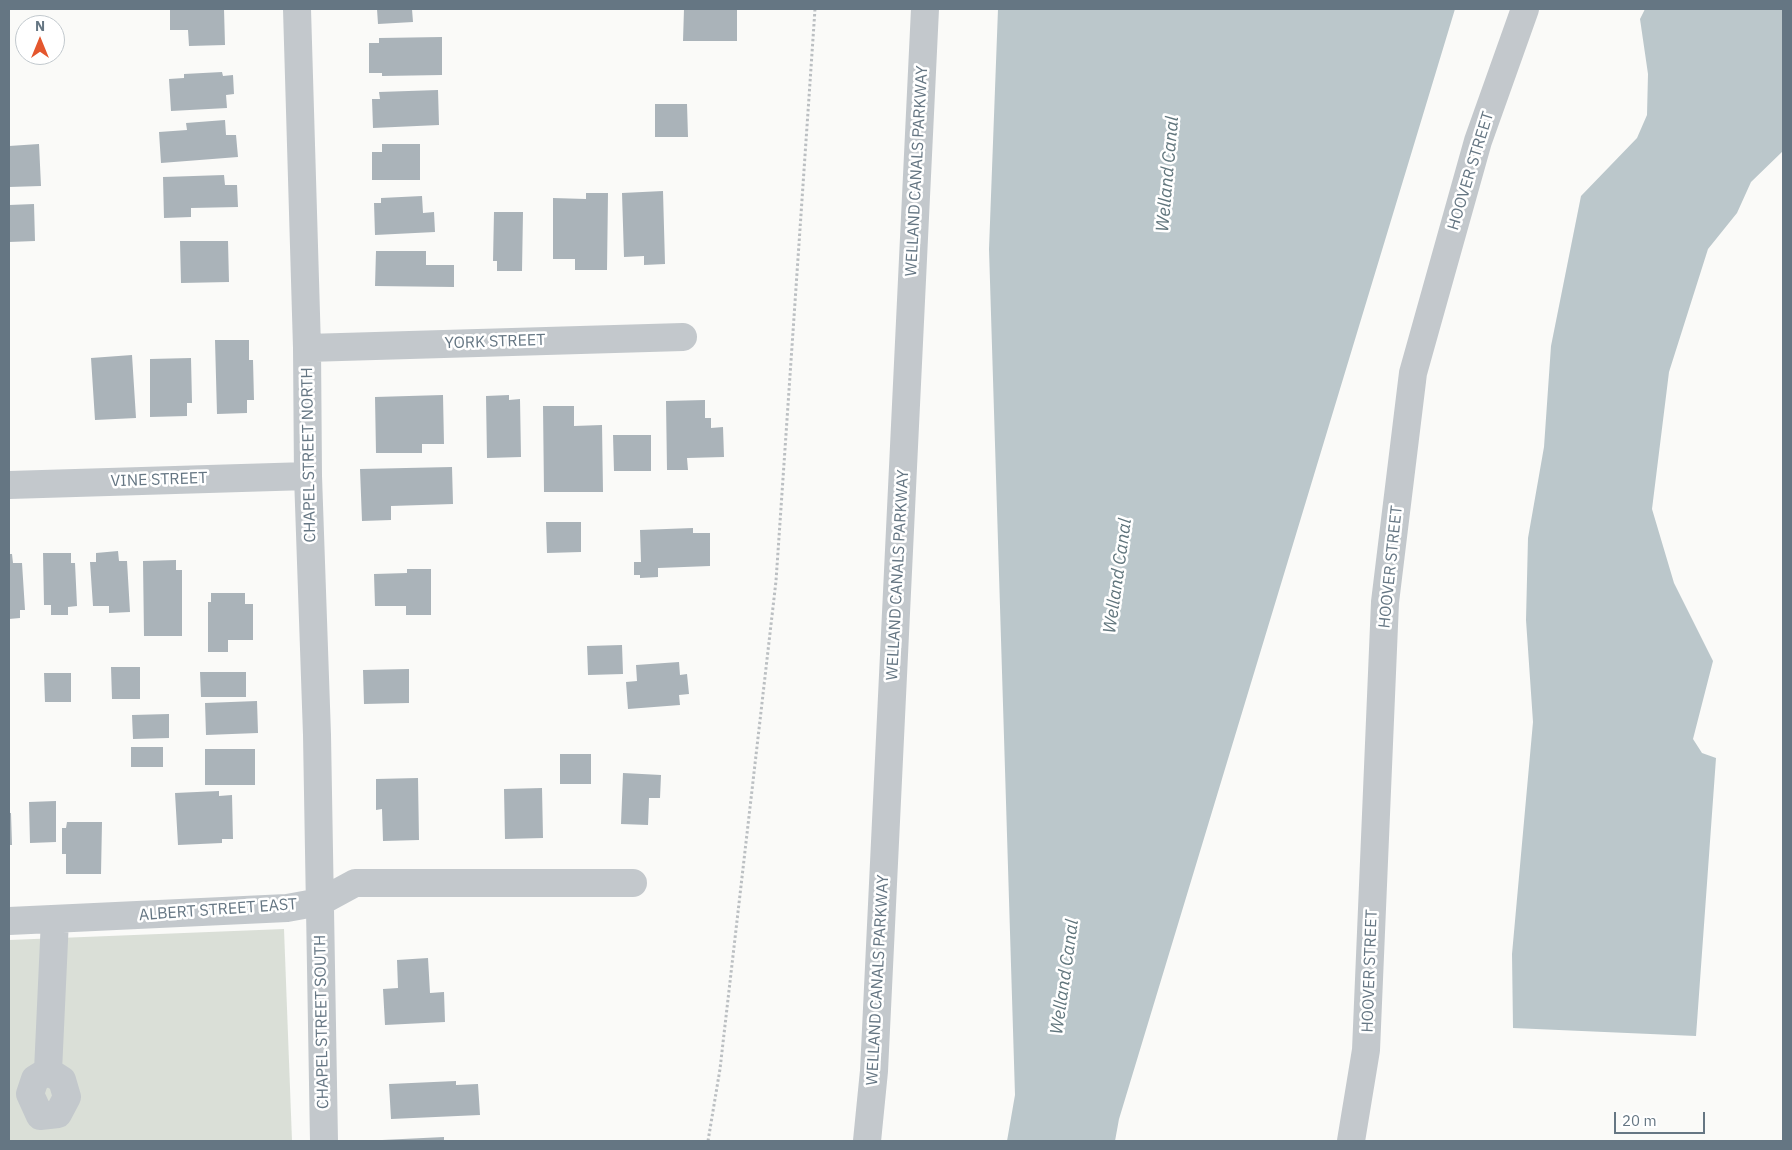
<!DOCTYPE html>
<html>
<head>
<meta charset="utf-8">
<style>
  body { margin:0 }
  #map { position:relative; width:1792px; height:1150px; overflow:hidden; background:#fafaf8; font-family:"IBM Plex Sans",sans-serif }
  canvas { display:block }
  .frame { position:absolute; inset:0; border:10px solid #657683; pointer-events:none }
  .north { position:absolute; left:15px; top:15px; width:50px; height:50px; box-sizing:border-box; background:#fff; border:1px solid #c1c8cd; border-radius:50%; rotate:0deg; font-size:14px; font-weight:700; line-height:20px; text-align:center; color:#657683 }
  .north::after { content:''; display:block; margin:auto; width:18px; height:22px; background:#e4572e; clip-path:polygon(50% 0,100% 100%,50% 72%,0 100%) }
  .scale { position:absolute; left:1614px; top:1112px; width:91px; height:22px; box-sizing:border-box; border:2px solid #657683; border-top:0; padding-left:6px; font-size:15px; line-height:18px; white-space:nowrap; color:#657683; -webkit-text-stroke:4px #fff; paint-order:stroke }
</style>
</head>
<body>
<div id="map">
<canvas width="1792" height="1150"></canvas>
<div class="frame"></div>
<div class="north">N</div>
<div class="scale">20 m</div>
</div>
<script>
const c = document.querySelector('canvas').getContext('2d');
c.lineJoin = 'round';
function fillPath(path, color) {
  c.fillStyle = color;
  c.fill(path, 'evenodd');
}
function strokePath(path, color, width, dash) {
  c.strokeStyle = color;
  c.lineWidth = width;
  c.lineCap = dash ? 'butt' : 'round';
  c.setLineDash(dash || []);
  c.stroke(path);
}
function drawText(font, color, halo, rows, align = 'center') {
  c.font = font + ' "IBM Plex Sans",sans-serif';
  c.lineWidth = 5;
  c.setLineDash([]);
  c.textBaseline = 'middle';
  c.strokeStyle = halo;
  c.fillStyle = color;
  for (const [text, x, y, turn = 0] of rows) {
    c.save();
    c.translate(x, y);
    c.rotate((+turn || 0) * Math.PI / 180);
    c.textAlign = isNaN(turn) ? turn : align;
    if (halo) c.strokeText(text, 0, 0);
    c.fillText(text, 0, 0);
    c.restore();
  }
}
const green = new Path2D(`
  M284 929 292 1141H9V940Z`);
const water = new Path2D(`
  M998 9H1455L1119 1119 1115 1141H1007L1015 1095 989 249Z
  M1645 9H1783V151L1751 182 1737 213 1708 249 1669 372 1652 509 1674 583 1713 661 1693 739 1702 753 1716 758 1696 1036 1513 1028 1512 954 1533 722 1526 620 1528 538 1544 447 1551 346 1581 196 1637 138 1647 115 1648 74 1640 19Z`);
const building = new Path2D(`
  M224 9 225 45 189 46 188 30H170V10Z
  M377 9H412L413 22 378 24Z
  M684 9H737V41H683Z
  M442 37V75L382 76V73H369V43H379V38Z
  M222 72 223 76 233 75 234 94 226 95 227 108 171 111 169 79 184 78V74Z
  M438 90 439 125 373 128 372 99H380L379 92Z
  M655 104H687L688 137H655Z
  M225 120 226 135H236L238 157 161 163 159 132 187 130 186 123Z
  M39 144 41 186 9 187V146Z
  M382 144H420V180H372V152H382Z
  M224 175 225 185H237L238 207 191 208V217L164 218 163 177Z
  M663 191 665 264 644 265V256L624 257 622 193Z
  M586 193H608L607 270H575V259H553V198L586 199Z
  M422 196 423 213 434 212 435 232 375 235 374 203H381V198Z
  M34 204 35 241 9 242V205Z
  M494 212H523L522 271H497V261H493Z
  M180 241H228L229 282 181 283Z
  M376 251H426V265H454V287L375 286Z
  M215 340H249V360H253L254 400H247V413L217 414Z
  M132 355 136 418 95 420 91 358Z
  M191 358 192 403H187V416L150 417V359Z
  M443 395 444 444H422V453H376L375 397Z
  M509 395V400L520 399 521 457 487 458 486 396Z
  M705 400V418H711V428L723 427 724 457 687 458 688 470H667L666 401Z
  M543 406H574V426L602 425 603 492H544Z
  M613 435H651V471H614Z
  M452 467 453 504 391 506V520L362 521 360 469Z
  M546 522H581V552L547 553Z
  M693 528V533H710V566L658 568V577L640 578V575H634V562H641L640 530Z
  M118 551 119 561H127L130 612 109 613V606H93L90 562H96V553Z
  M43 553H71V563H75L77 606 68 607V615H51V605H44Z
  M9 554H12L13 563H22L25 610H20V618L9 619Z
  M176 560V570H182V636H144L143 561Z
  M407 569H431V615H406V606H375L374 574 407 573Z
  M211 593H245V604H253V640H228V652H208V602H211Z
  M622 645 623 674 588 675 587 646Z
  M679 662 680 675 687 674 689 694 679 695 680 705 628 709 626 682 637 681 636 665Z
  M111 667H140V699H112Z
  M409 669V703L364 704 363 670Z
  M200 672H246V697H201Z
  M44 673H71V702H45Z
  M257 701 258 733 206 735 205 703Z
  M169 714V738L133 739 132 715Z
  M131 747H163V767H131Z
  M205 749H255V785H205Z
  M560 754H591V784H560Z
  M623 773 661 775 660 798H649L648 825 621 824Z
  M418 778 419 840 383 841 382 809 376 810V779Z
  M542 788 543 838 505 839 504 789Z
  M219 791V796L232 795 233 839H222V843L178 845 175 793Z
  M56 801V842L30 843 29 802Z
  M9 813H11L12 845H9Z
  M67 822H102L101 874H66V854H62V828H66Z
  M428 958 430 993 444 992 445 1022 385 1025 383 989 398 988 397 960Z
  M456 1081V1085L478 1084 480 1115 391 1119 389 1084Z
  M444 1137V1141H382V1140Z`);
const path = new Path2D(`
  M708 1141 720 1069 776 581 815 9`);
const minor = new Path2D(`
  M297 9 307 348 308 476 317 735 324 1141
  M307 348 683 337
  M9 485 308 476
  M9 921 287 908 320 902 355 883H633
  M48 1071 35 1079 30 1094 40 1116 58 1114 67 1097 62 1080 48 1071 55 919
  M867 1141 874 1071 925 9
  M1351 1141 1366 1050 1385 602 1413 373 1478 141 1525 9`);
const streetNames = [
  ["WELLAND CANALS PARKWAY",917,171,-87],
  ["HOOVER STREET",1471,171,-73],
  ["YORK STREET",495,342,-2],
  ["CHAPEL STREET NORTH",309,455,-91],
  ["VINE STREET",159,480,-2],
  ["HOOVER STREET",1391,567,-84],
  ["WELLAND CANALS PARKWAY",898,575,-87],
  ["ALBERT STREET EAST",218,910,-4],
  ["HOOVER STREET",1370,971,-88],
  ["WELLAND CANALS PARKWAY",878,980,-87],
  ["CHAPEL STREET SOUTH",322,1022,-91]
];
const waterNames = [
  ["Welland Canal",1168,174,-85],
  ["Welland Canal",1118,576,-82],
  ["Welland Canal",1065,977,-82]
];
fillPath(green, '#dadfd7');
fillPath(water, '#bbc7cb');
fillPath(building, '#aab3b9');
strokePath(path, '#bbbfc2', 3, [2.5, 2.5]);
strokePath(minor, '#c3c8cc', 28);
drawText('16px', '#657683', '#fff', streetNames);
drawText('italic 18px', '#60757c', '#fff', waterNames);
</script>
</body>
</html>
